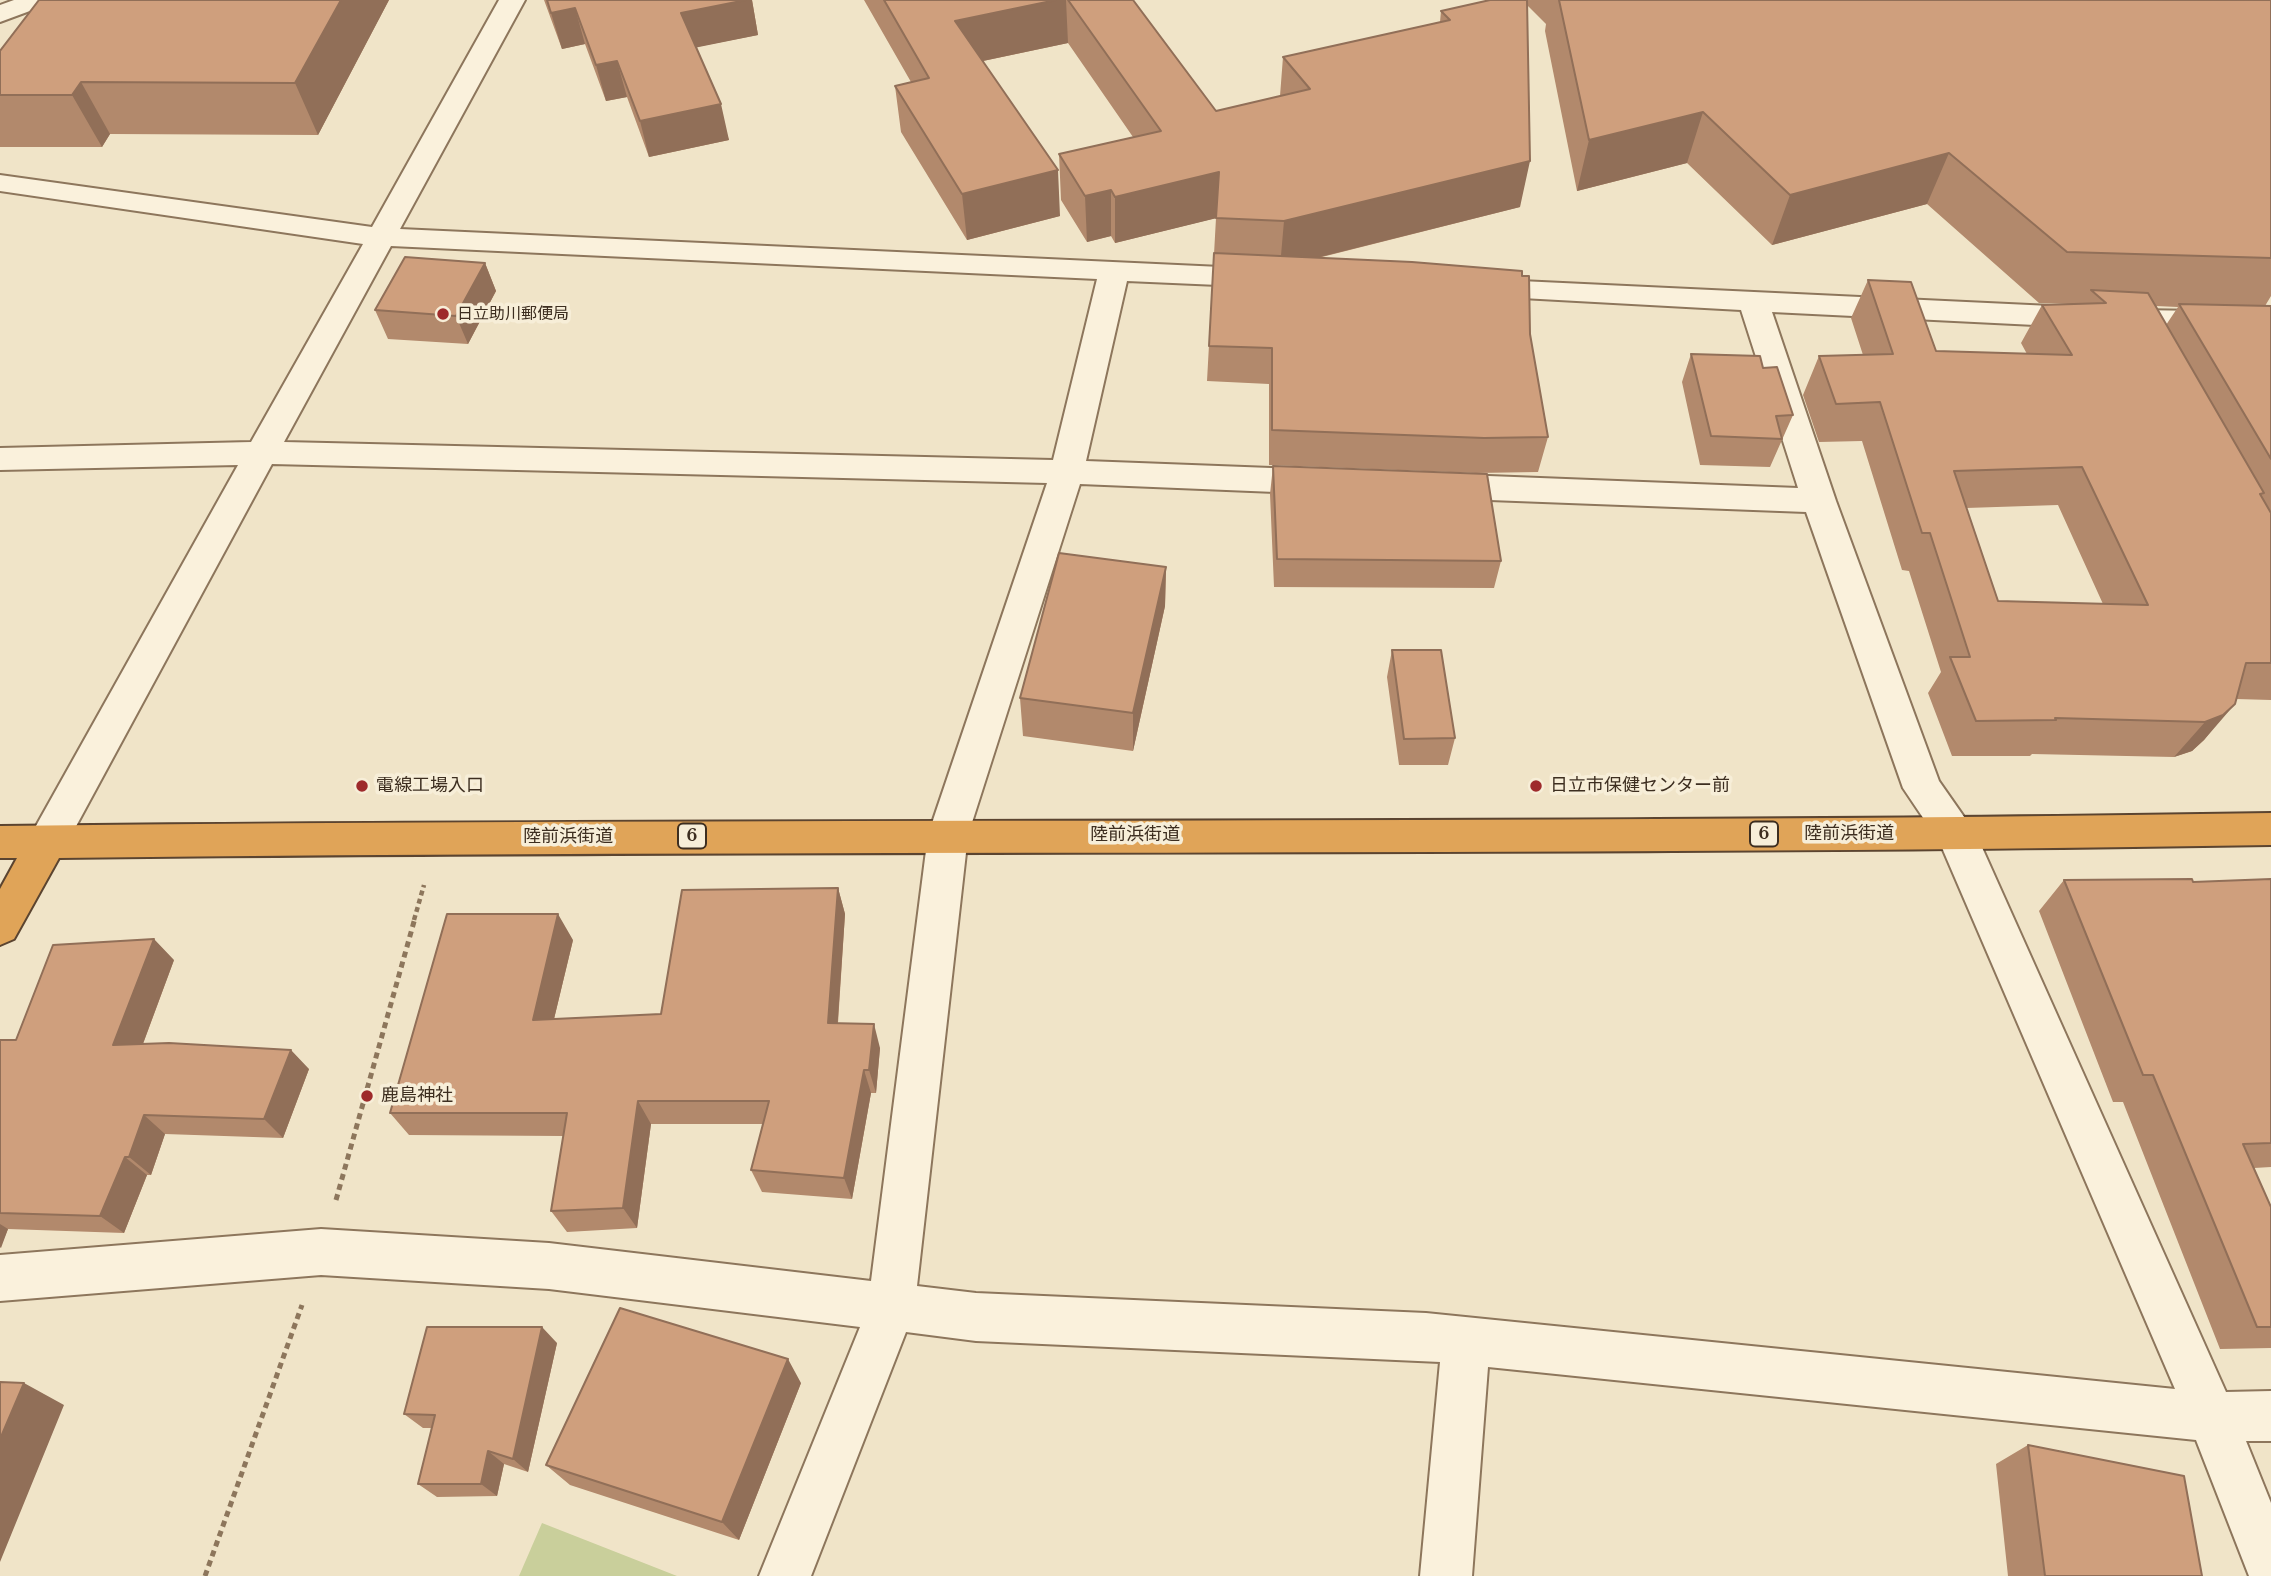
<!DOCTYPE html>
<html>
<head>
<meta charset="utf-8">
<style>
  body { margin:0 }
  canvas { display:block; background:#f0e4c8 }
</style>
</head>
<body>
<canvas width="2271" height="1576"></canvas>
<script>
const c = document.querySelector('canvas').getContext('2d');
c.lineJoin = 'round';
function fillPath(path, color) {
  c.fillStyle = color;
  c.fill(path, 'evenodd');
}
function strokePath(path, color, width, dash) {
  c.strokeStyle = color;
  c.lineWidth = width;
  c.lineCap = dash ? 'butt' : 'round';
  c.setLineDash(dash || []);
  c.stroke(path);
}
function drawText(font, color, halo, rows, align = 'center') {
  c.font = font + ' "Libre Baskerville","Noto Sans JP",serif';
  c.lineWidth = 7;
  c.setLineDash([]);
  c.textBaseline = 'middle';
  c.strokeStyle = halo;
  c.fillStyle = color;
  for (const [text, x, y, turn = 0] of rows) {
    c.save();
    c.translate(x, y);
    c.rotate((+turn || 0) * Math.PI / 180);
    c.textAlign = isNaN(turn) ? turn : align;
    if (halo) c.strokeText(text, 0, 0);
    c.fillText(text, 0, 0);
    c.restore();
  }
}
const green = new Path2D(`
  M542 1523 677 1576H519Z`);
const pathFar1 = new Path2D(`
  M414 920 424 885`);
const path = new Path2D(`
  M336 1200 415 918
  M205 1576 302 1305`);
const minor = new Path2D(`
  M14 0H50L46 5 0 22V5Z
  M499 0H525L400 229 1264 269 1275 271 1279 278 1275 285 1264 287 1127 281 1086 461 1324 470 1336 474 1341 482 1336 490 1324 494 1080 484 968 835 917 1286 976 1293 1426 1313 2175 1389 1940 843 1903 788 1806 512 1437 498 1425 494 1420 486 1425 478 1437 474 1798 488 1741 310 1467 295 1463 288 1467 281 1478 279 2136 310 2271 312V332L2136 330 1772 312 1836 501 1939 781 1976 834 2226 1392 2271 1391V1441H2246L2271 1503V1576H2249L2196 1440 1488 1367 1472 1576H1420L1440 1362 976 1341 906 1332 811 1576H759L860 1327 549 1289 321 1275 0 1301V1255L321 1229 549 1243 871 1281 928 835 1047 483 272 464 61 854 47 858 33 854 27 842 238 465 0 470V448L251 442 363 244 0 191V175L372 227ZM391 246 1097 279 1053 460 284 442Z`);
const highway = new Path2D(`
  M2271 813V845C1534 857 796 849 59 858L14 939 0 945V889L17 858H0V826C757 817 1514 825 2271 813Z`);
const wall = new Path2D(`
  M389 0 318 135 110 134 102 147H0V51Z
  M544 0H752L758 35 696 47 729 140 649 157 627 97 606 101 585 44 562 49Z
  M864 0H1133L1216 111 1280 96 1283 57 1440 22 1441 11 1490 0H2271V296L2265 306H2271V700L2236 699 2204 740 2192 751 2174 757 2032 754 2030 756H1952L1928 693 1941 672 1909 571 1902 570 1862 441 1819 442 1803 395 1819 356 1863 355 1851 318 1868 280 1936 351 2027 354 2021 343 2042 305 2072 304 2039 303 1927 204 1772 245 1687 163 1577 191 1545 31 1546 24 1527 5 1520 207 1318 258 1530 334 1548 437 1538 472 1476 473 1269 465V384L1207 381 1216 218 1115 243 1111 236 1087 242 1061 200 1059 154 1133 137 1068 43 983 61 1060 216 967 240 901 132 895 86 911 82ZM2156 306 2178 307 2166 325ZM2058 505 2103 604 1998 601 1966 508Z
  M485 263 496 291 468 344 388 339 375 310Z
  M1691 354 1763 368 1793 415 1770 467 1700 465 1682 382Z
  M1273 466 1501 561 1494 588 1274 587 1270 494Z
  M1166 567 1165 606 1133 751 1023 736 1020 698Z
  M1392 650 1455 738 1448 765H1399L1387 677Z
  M2271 879V1167L2254 1168 2271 1207V1348L2220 1349 2123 1102H2113L2039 911 2064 880 2193 882Z
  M838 888 845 914 838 1023 880 1048 876 1093H871L852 1199 762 1192 751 1170 763 1124H651L637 1228 567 1232 551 1211 563 1136 409 1135 390 1113 573 940 554 1019 661 1014Z
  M174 960 143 1044 309 1069 283 1138 165 1134 151 1175H147L124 1233 8 1229 0 1248V1040H16Z
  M557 1343 528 1472 504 1464 497 1496 437 1497 418 1484 432 1428H423L404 1414Z
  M801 1383 739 1540 570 1485 546 1465Z
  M2028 1445 2202 1576H2008L1996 1464Z`);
const shadedWall = new Path2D(`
  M341 0H389L318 135 295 83Z
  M746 0H752L758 35 689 49 681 13Z
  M1056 0H1066L1068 43 959 66 955 21Z
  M575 8 585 44 562 49 551 13Z
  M617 61 627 97 606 101 596 65Z
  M81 82 110 134 102 147 72 95Z
  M721 104 729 140 649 157 640 121Z
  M1703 112 1687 163 1577 191 1589 140Z
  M1949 153 1927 204 1772 245 1790 195Z
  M1530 161 1520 207 1280 267 1284 221Z
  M1058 170 1060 216 967 240 962 194Z
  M1219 172 1217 218 1115 243V197Z
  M1111 190V236L1087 242 1085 196Z
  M485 263 496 291 468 344 456 316Z
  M1166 567 1165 606 1133 751V713Z
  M2235 704 2204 740 2192 751 2174 757 2205 722Z
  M838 888 845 914 836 1047 828 1023Z
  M558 914 573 940 548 1044 533 1020Z
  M154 939 174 960 135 1065 113 1045Z
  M874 1024 880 1048 876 1093 869 1070Z
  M291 1050 309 1069 283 1138 264 1119Z
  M864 1070 871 1093 852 1199 844 1178Z
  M638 1101 651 1124 637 1228 623 1208Z
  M144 1115 165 1134 151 1175 129 1157Z
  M125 1157 147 1175 124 1233 100 1216Z
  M0 1224 8 1229 1 1248 0 1247Z
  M542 1327 557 1343 528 1472 513 1459Z
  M788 1359 801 1383 739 1540 722 1522Z
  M24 1383 64 1405 0 1562V1439Z
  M488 1451 504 1464 497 1496 481 1484Z`);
const building = new Path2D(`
  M39 0H341L295 83 81 82 72 95H0V51Z
  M547 0H746L681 13 721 104 640 121 617 61 596 65 575 8 551 13Z
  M884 0H1056L955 21 1058 170 962 194 895 86 929 78Z
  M1068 0H1133L1216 111 1310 89 1283 57 1450 20 1441 11 1490 0H1527L1530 161 1284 221 1216 218 1219 172 1115 197 1111 190 1085 196 1059 154 1161 131Z
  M1559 0H2271V258L2067 252 1949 153 1790 195 1703 112 1589 140Z
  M1214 253 1412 262 1522 271V276H1529L1530 334 1548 437 1484 438 1272 430V348L1209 346Z
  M405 257 485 263 456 316 375 310Z
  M1868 280 1911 282 1936 351 2072 355 2042 305 2106 303 2091 290 2148 293 2264 493 2260 494 2271 513V663H2246L2235 704 2223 715 2205 722 2055 718 2056 720 1976 721 1950 657H1970L1930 533H1922L1880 402 1836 404 1819 356 1893 354ZM2082 467 2148 605 1998 601 1954 471Z
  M2179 304 2271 306V459Z
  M1691 354 1760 356 1763 368 1777 367 1793 415 1776 416 1782 439 1711 436Z
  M1273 466 1487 474 1501 561 1277 559Z
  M1059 553 1166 567 1133 713 1020 698Z
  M1392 650H1441L1455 738 1404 739Z
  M2192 879 2193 882 2271 879V1143L2243 1144 2271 1207V1327H2257L2153 1075H2143L2064 880Z
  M838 888 828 1023 874 1024 869 1070H864L844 1178 751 1170 769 1101H638L623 1208 551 1211 567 1113H390L447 914H558L533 1020 661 1014 682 890Z
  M154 939 113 1045 169 1043 291 1050 264 1119 144 1115 129 1157H125L100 1216 0 1213V1040H16L53 945Z
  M620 1308 788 1359 722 1522 546 1465Z
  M427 1327H542L513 1459 488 1451 481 1484H418L435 1415 404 1414Z
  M0 1382 24 1383 0 1439Z
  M2028 1445 2184 1476 2202 1576H2045Z`);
const markers = [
  [443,314,7,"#9e2a2b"],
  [362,786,7,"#9e2a2b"],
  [1536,786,7,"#9e2a2b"],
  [367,1096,7,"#9e2a2b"]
];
const farPoinames = [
  ["日立助川郵便局",457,314]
];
const shields = [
  [1764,834,28],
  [692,836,28]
];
const shieldNames = [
  ["6",1764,834],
  ["6",692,836]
];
const poiNames = [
  ["電線工場入口",376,786],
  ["日立市保健センター前",1550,786],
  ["鹿島神社",381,1096]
];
const streetNames = [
  ["陸前浜街道",1849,834],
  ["陸前浜街道",1135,835],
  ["陸前浜街道",568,837]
];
fillPath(green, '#c9cf9b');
strokePath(minor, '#8d765c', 4);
strokePath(highway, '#5b4430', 4);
strokePath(pathFar1, '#8d765c', 4.5, [5, 3.5]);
strokePath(path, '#8d765c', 5, [6, 4.5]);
fillPath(minor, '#faf1dc');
fillPath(highway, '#e0a458');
fillPath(wall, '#b2896c');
fillPath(shadedWall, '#916f58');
fillPath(building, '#cf9f7d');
strokePath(building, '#916f58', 2);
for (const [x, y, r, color] of markers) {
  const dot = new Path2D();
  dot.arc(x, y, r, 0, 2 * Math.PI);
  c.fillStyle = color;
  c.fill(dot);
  strokePath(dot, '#f7eed8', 2.5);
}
drawText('16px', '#3d2e20', '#f7eed8', farPoinames, 'left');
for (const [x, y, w] of shields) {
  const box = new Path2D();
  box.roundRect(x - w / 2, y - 12.5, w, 25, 5);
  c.fillStyle = '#f7eed8';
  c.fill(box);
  strokePath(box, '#3d2e20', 2);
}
drawText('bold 16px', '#3d2e20', null, shieldNames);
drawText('18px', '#3d2e20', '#f7eed8', poiNames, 'left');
drawText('18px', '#3d2e20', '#f7eed8', streetNames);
</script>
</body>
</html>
